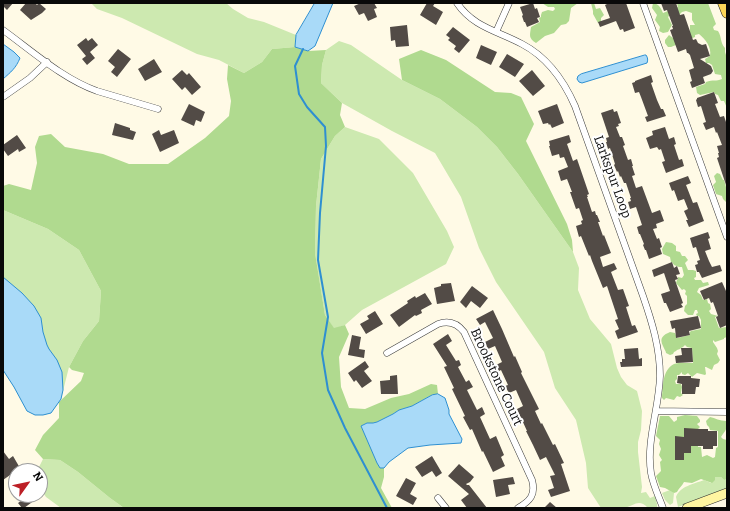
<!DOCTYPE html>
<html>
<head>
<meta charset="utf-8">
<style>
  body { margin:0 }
  #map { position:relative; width:730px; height:511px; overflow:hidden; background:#fffae6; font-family:Bitter,serif }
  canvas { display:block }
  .frame { position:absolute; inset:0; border:4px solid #090909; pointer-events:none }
  .north { position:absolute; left:8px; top:463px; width:40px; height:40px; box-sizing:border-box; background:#fff; border:1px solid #9d9d9d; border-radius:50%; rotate:57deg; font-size:11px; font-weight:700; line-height:16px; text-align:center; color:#090909 }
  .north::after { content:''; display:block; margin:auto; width:14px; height:18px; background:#bc1f26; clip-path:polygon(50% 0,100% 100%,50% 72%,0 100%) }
</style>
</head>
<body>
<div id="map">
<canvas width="730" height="511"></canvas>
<div class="frame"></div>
<div class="north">N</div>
</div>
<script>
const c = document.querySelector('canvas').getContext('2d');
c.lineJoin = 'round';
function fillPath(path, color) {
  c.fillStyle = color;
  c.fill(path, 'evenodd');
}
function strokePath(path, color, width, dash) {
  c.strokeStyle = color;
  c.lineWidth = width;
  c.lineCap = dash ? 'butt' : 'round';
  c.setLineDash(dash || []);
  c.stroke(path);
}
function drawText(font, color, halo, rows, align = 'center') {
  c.font = font + ' Bitter,serif';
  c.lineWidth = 4;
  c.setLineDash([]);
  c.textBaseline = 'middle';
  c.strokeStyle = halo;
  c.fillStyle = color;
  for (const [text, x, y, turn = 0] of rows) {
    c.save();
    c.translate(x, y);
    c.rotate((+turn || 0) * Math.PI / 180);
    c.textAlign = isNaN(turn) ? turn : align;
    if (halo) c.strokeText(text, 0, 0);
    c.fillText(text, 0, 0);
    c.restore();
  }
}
const green = new Path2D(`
  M91 3H226L233 9 248 18 264 22 296 35 295 47 272 49 262 62 244 73 219 60 197 54 122 18 97 9Z
  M339 41 351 45 402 80 440 99 477 127 497 147 518 174 573 252 579 268 578 290 590 319 611 344 617 368 621 377 627 385 637 391 642 411 641 430 638 442V452L642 487 641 493 646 492 650 498 655 496 657 504V508H648C638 498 635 506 624 508 617 509 608 508 601 508L588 488 586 463 576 420 555 388 544 352 496 282 479 248 461 197 435 153 392 131 342 103 321 83 322 65 326 50Z
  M345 127 379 139 413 173 447 231 454 247 446 264 362 310 345 325 334 329 325 315 315 253 316 206 321 159 335 136Z
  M3 210 48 229 79 250 101 291 99 321 83 341 69 367 61 399 51 413 43 415H35L27 411 14 387 3 370Z
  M43 459 60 460 78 472 110 498 124 508H61L46 497 40 488V471H37Z
  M715 477H721L724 480 727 479V489L678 507 676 497C680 486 694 484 704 480L711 483Z
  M670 490 674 493 673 503 670 505 665 500 662 493Z`);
const forest = new Path2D(`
  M542 3H578L571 8 569 21 566 24 561 25 554 33 545 36 536 43C528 38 530 35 531 27L540 22 539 18 541 17V15L542 12 548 10 553 11 555 9 554 7H548Z
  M591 3H594L596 9 600 8 604 15 601 18V22L598 23 593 14V11Z
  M653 3C659 4 661 8 663 13L678 7 677 3H708L716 24 713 27 714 30 718 31C722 37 720 43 725 48V52L727 58V108L724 101H721L718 95 715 94 714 92 700 95 697 93 696 87 705 84 706 82C713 79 716 82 722 79L721 75 715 74 712 65 709 63H706L705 59 710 56C712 47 705 39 699 34L695 35V37L671 47H668L665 43V40L669 35 673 38 690 31V25H695L692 20V13L686 11 682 12 679 15 674 16H669L668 17 672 25 668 32 663 33 659 31 660 27 655 20 657 15 652 8Z
  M295 47 308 51 326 50 322 65 321 83 342 103 340 115 345 127 335 136 321 159 316 206 315 253 325 315 334 328 345 325 349 334 339 357 341 387 349 408 365 409 391 398 409 394 431 384 437 385 438 394 432 395 412 406 399 410 393 414 377 422 373 423H367L361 426 378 464 380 467 384 468V477L381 488 392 508H124L110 498 78 472 60 460 43 459 35 450 43 435 59 418V402L81 381 84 373 72 370 69 367 83 341 99 321 101 291 79 250 48 229 3 210V186L9 184 31 190 37 163 35 147 39 136 51 134 65 147 103 154 129 164H168L205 138 229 116 231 101 227 79 228 65 244 73 262 62 272 49Z
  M421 50 446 60 495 92 511 93 521 97 534 124 526 141 567 224 572 240 573 252 518 174 497 147 477 127 440 99 402 80 399 59Z
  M717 173 720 174 723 180H724C727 188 727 195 727 203L723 199 722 196 716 194 713 185 716 182 714 176Z
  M666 242 672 243 676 246V251L680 252 682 256H685L688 260 685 263 688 270H693L696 271V277L694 278 695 280H701L703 283 708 282 709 285 699 288 697 292 701 295 703 300 707 299 708 303 710 304 711 309 709 311 711 314 718 316 715 317 719 328 727 327V337L724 338V339L715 342 713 340V342L717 348 718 351 717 354 720 360 718 363 714 365 712 370 706 367H705L706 374 705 375 697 373 692 377 688 373 685 375 682 374V372L679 375H677V379L675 381 676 384H681L682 387 681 393 683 395 680 397 677 396 674 400 666 398 664 400 662 398C663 387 662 370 674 364 679 362 687 363 693 363L692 348 687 347 685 345 683 347 681 348 680 349 677 350 676 351 674 352 673 354 670 355 666 353C666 351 664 349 663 346 659 338 663 335 670 332L675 333 677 338 690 335V332L691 331 701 329V320L699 316H697L696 314 698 313 697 310H695L693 315H688L684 311 685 306 687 304V296L685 294 686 291 684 289 682 290 676 283 677 280 678 279V277L682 278 684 275 682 267H679L674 265 672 262H671L670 257 663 254 662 249Z
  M685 415 697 416 700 420V422L697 424 700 427 698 429V447H701L702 457 707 455 713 458 715 457 716 448 718 447V431L710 430 709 427 707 425 706 421 710 417C715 418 720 421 726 421 729 427 725 431 721 437L723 439 727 440V479L724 480 721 477H715V480L712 483 701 479 692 483 684 482C682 486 679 488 677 492L674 493 665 488 660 487 656 476 661 471 660 462 662 460 659 455 661 449 659 444 660 440 656 436 660 416H669L674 422 677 420V417Z`);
const water = new Path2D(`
  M315 3H333L315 46 308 51 295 47 296 35Z
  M3 44 14 52 20 58C16 68 11 72 3 79Z
  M645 55H646C648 58 648 60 647 63L582 83 579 82 577 79 578 76 581 74Z
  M3 277 22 293 34 306 41 318 43 332 47 345 49 349 57 360 62 372 63 390 61 399 51 413 43 415H35L27 411 14 387 3 370Z
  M438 394 445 398 449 410V414L462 439 461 443 430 445 408 448 389 462 384 468H380L377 463 361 426 367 423H373L377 422 393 414 399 410 412 406 432 395Z`);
const stream = new Path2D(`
  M303 49 295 66 299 94 307 107 325 127 326 146 320 213 318 260 328 317 322 353 328 390 345 428 387 508`);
const building = new Path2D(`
  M3 3H13L7 10 3 6Z
  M26 3H35L37 5 39 3 46 9 42 13 31 20 20 10Z
  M361 3H374L377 8 374 9 377 17 368 21 364 13 359 15 354 6Z
  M427 3H435L433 6 443 12 436 25 420 15Z
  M533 3 535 9 537 8 540 17 537 18 539 22 527 27 525 22H524L522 16 523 15 520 7Z
  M609 3H626L635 28 624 32 623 29 620 30 616 21 600 27 598 22 610 18 605 5Z
  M661 3H676L680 15 684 14 693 40 696 39 698 43 702 45 706 44 710 56 700 59 711 66 713 71 711 74 703 77 705 83 692 88 690 82 692 81 689 70 694 68 690 55 688 53H687L686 49 678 52 670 30 673 29 672 26H673L667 10 664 11Z
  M407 25 409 46 396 47 395 40 391 41 390 27Z
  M453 27 470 40 459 53 454 49 456 46 448 40 450 38 446 35Z
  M86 38 88 41 92 38 98 45 90 52 95 58 87 65 82 59 86 56 77 45Z
  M481 45 497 52 491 65 476 58Z
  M118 49 131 59 117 77 111 72 115 67 108 61Z
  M507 54 524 64 515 77 499 67Z
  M154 59 162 72 145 81 138 69Z
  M182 70 187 75 189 73 201 87 192 95 185 87 182 90 172 79Z
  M532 70 545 86 533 96 519 81Z
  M651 75 653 82 651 83 657 100 661 109H663L666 116 647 122 645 117 648 116 641 97 639 92 635 93 632 83 635 82V81Z
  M714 92 718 103 715 104 720 117 724 116 727 125 726 185 717 158 719 157 718 153H719L717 146 722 145 717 132 716 133 714 127 706 130 703 123 706 122 701 106 698 107 696 100 697 99V98Z
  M189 104 205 112 201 122 196 120 194 126 181 120Z
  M557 104 564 123 552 128 550 124 549 125 548 123 543 124 538 111Z
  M613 109 614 112 617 111 621 123 618 124 619 126 616 127 620 137H622L625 145 623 146 628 160 631 159 633 166H632L635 175 632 176 636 188 642 186 652 213 660 210 664 221 656 224 657 228 653 229 657 239 659 238 662 247 660 248 662 254 649 259 646 250H645L643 245 644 244 640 234H639L637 227 642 225 636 207 630 209 628 202 631 201 630 198H631L626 183H624L621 176 620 177 618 171 617 172 614 165 615 164 610 148 608 149 606 142H607L606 138 609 137 601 113Z
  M115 123 130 128V130L136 132 133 140 112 135Z
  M665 127 669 139 674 137 676 144 674 145 679 160 682 159 684 166 666 173 662 162 665 161 661 149 659 150 657 147 650 149 646 138 653 135 652 131Z
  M159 130 161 135 174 130 179 143 160 152 152 134Z
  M17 135 26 148 19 152 18 149 8 156 3 149V145Z
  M569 135 571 142 567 144 573 161 577 159 589 194 587 195 588 197H587L592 212 595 211 596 215H597L600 222H598L603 236 604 235 611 253 600 257 603 267 614 263 617 269 611 272 618 290 623 289 629 306 626 307 632 326 635 325 638 332 618 339 615 331 619 329 615 320 618 319 607 286 603 288 592 261 590 255 589 256 581 236 579 237 576 226 582 224 581 221 583 220 579 208 576 209 570 192H572L567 179 561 181 558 171 568 167 564 157 560 158 559 154 552 156 549 146H550L549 141Z
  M688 176 691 183 686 185 693 203 697 202 704 221 689 227 686 220H688L684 211 688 209 684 199 678 201 674 190 672 191 669 183Z
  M708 232 710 238 708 239 711 249 705 251 709 261 712 267 720 265 722 271 702 278 699 272H697L695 265 698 264 697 261 700 260 696 247 693 248 690 238Z
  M672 262 674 268 677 266 680 274 676 275 678 279 675 280 683 303 681 304 683 307 670 312 666 303H664L661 294 670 291 664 273 654 277 652 270Z
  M722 282 726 291 727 290V325L720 328 716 317 718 316 713 302 711 303 709 298 704 300 700 291Z
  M451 283 455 301 437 304 434 288 441 286V284Z
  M472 286 488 298 480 308 471 301 466 308 460 302Z
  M425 293 432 304 421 310 422 313 416 316 415 315 399 327 390 315 408 303 407 301 415 296 416 298Z
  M493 310 502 329 514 357 515 356 522 372 521 373 539 409 535 411 541 424 542 423 553 445 555 444 564 463 561 464 570 491 551 497 548 490 554 488 550 476 555 475 546 457 540 460 533 445 526 431H527L517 409 523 406 516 390 509 393 505 386 508 385 501 370 499 371 496 365 502 362 495 346 488 349 485 342 493 338 485 322 480 325 476 319Z
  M375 311 383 324 366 334 360 324 369 319 367 316Z
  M698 316 701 328 689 331 690 335 676 338 675 328 672 329 670 321Z
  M448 334 452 341 446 345 456 361 459 360 461 365 458 367 466 382 469 380 473 387 467 390 477 410 482 407 485 414 480 417 490 439 496 436 504 455 501 457 505 466 493 472 483 451 482 452 472 429 470 430 463 417 465 416 452 389 454 388 444 367 447 366 433 344Z
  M352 335 361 337 359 349 365 350 364 358 348 355Z
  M638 348 639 359 642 358V366L621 367 620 362H622V359H625L624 349Z
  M681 348H692L693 362 676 363 675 356 682 355Z
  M365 361 369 367 364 371 372 381 362 388 356 380 354 382 348 373Z
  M397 375 398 394H381L380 381 390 380V376Z
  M678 376H691V378L700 379 699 387H696L695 394H682V384L677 383Z
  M684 428 700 429H708V431H717V446H713V449H703V446H691V453H684V460H675V436L684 437Z
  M3 451 9 459 13 456 20 468 3 480Z
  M432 456 442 473 436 477 432 471 422 477 415 467Z
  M459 464 474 477 470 482 466 484 467 485H469L487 508H467L461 500 469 494 448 476Z
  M513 477 515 484 508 485 510 494 496 497 493 480Z
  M406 478 416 483 410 494 417 498 413 505 396 496Z
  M23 495H42L24 508H22L18 503 25 498Z
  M550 502 557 508H544Z`);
const street = new Path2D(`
  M457 3C473 27 498 31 522 44 547 57 564 81 575 106L643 296C652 322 660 348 660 376 659 409 646 441 651 473 653 485 659 497 663 508
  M643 3 727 237
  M3 30C32 51 63 79 97 91L158 109
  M496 32 509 3
  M3 97 30 78 47 62
  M387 353 438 324C449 320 457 323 464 332L532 480C536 495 530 501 518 508
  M656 411 727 412
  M438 498 446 508`);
const secondary = new Path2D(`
  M687 508 727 493`);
const primary = new Path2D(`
  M723 3 727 13`);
const streetNames = [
  ["Larkspur Loop",612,177,70],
  ["Brookstone Court",496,377,65]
];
fillPath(green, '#cde9b0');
fillPath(forest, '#b0da8f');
fillPath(water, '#a9daf8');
strokePath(water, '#2e8fd1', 1);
strokePath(stream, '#2e8fd1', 2);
fillPath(building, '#524b46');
strokePath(street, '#3c3c3c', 7);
strokePath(secondary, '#2b2b2b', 10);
strokePath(primary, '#1a1a1a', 11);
strokePath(street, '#fff', 6);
strokePath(secondary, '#fff5a1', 9);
strokePath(primary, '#fdd658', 10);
drawText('13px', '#090909', '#fff', streetNames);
</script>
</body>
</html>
